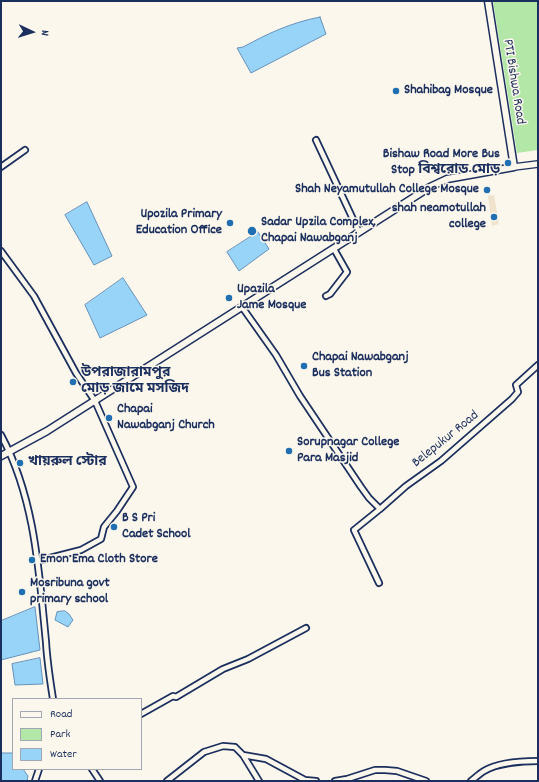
<!DOCTYPE html>
<html>
<head>
<meta charset="utf-8">
<style>
  body { margin:0 }
  #map { position:relative; width:539px; height:782px; overflow:hidden; background:#fbf7ec; font-family:Dekko,sans-serif }
  canvas { display:block }
  .frame { position:absolute; inset:0; border:2px solid #1b2f5e; pointer-events:none }
  .legend { position:absolute; left:12px; top:698px; width:130px; height:72px; box-sizing:border-box; background:#fbf7ec; border:1px solid #a1a7b3; margin:0; padding:5px 7px; list-style:none; font-size:12px; color:#1b2f5e }
  .legend li { display:flex; align-items:center; gap:8px; height:20px }
  .legend b { width:20px; border:1px solid #a1a7b3 }
  .north { position:absolute; left:12px; top:12px; width:40px; height:40px; -webkit-text-stroke:3px #fbf7ec; paint-order:stroke; rotate:94deg; font-size:11px; font-weight:700; line-height:16px; text-align:center; color:#1b2f5e }
  .north::after { content:''; display:block; margin:auto; width:14px; height:18px; background:#1b2f5e; clip-path:polygon(50% 0,100% 100%,50% 72%,0 100%) }
</style>
</head>
<body>
<div id="map">
<canvas width="539" height="782"></canvas>
<div class="frame"></div>
<ul class="legend">
<li><b style="height:5px;background:#fbf7ec"></b>Road</li>
<li><b style="height:11px;background:#b3e7a8"></b>Park</li>
<li><b style="height:11px;background:#98d3f8"></b>Water</li>
</ul>
<div class="north">N</div>
</div>
<script>
const c = document.querySelector('canvas').getContext('2d');
c.lineJoin = 'round';
function fillPath(path, color) {
  c.fillStyle = color;
  c.fill(path, 'evenodd');
}
function strokePath(path, color, width, dash) {
  c.strokeStyle = color;
  c.lineWidth = width;
  c.lineCap = dash ? 'butt' : 'round';
  c.setLineDash(dash || []);
  c.stroke(path);
}
function drawText(font, color, halo, rows, align = 'center') {
  c.font = font + ' Dekko,"Noto Sans Bengali",sans-serif';
  c.lineWidth = 3;
  c.setLineDash([]);
  c.textBaseline = 'middle';
  c.strokeStyle = halo;
  c.fillStyle = color;
  for (const [text, x, y, turn = 0] of rows) {
    c.save();
    c.translate(x, y);
    c.rotate((+turn || 0) * Math.PI / 180);
    c.textAlign = isNaN(turn) ? turn : align;
    if (halo) c.strokeText(text, 0, 0);
    c.fillText(text, 0, 0);
    c.restore();
  }
}
const built = new Path2D(`
  M494 195 499 224 492 226 488 196Z`);
const green = new Path2D(`
  M493 1H538V150L517 153Z`);
const water = new Path2D(`
  M320 17 326 34 251 73 237 48 243 47C269 33 290 23 320 17Z
  M87 202 112 256 94 265 65 215Z
  M258 232 269 249 239 271 227 252Z
  M123 278 147 315 100 338 85 305Z
  M35 607 40 650 1 660V621Z
  M65 611 69 614 73 620 68 627 55 620 57 612Z
  M40 658 43 684 15 685 12 664Z
  M1 753H13V769H23L28 776 27 781H1Z`);
const minor = new Path2D(`
  M316 140 359 232
  M1 167 25 150
  M1 251 34 296 76 373 95 401 133 487 117 511 104 527 101 539 81 550 38 561
  M326 296 330 294 347 272 334 249
  M242 307 276 355 300 396 361 487 369 498 380 509 406 486 441 461 512 399 518 392 516 385 538 365
  M1 435C35 498 39 572 46 642 47 661 50 680 53 699
  M379 583 354 530 380 509
  M141 714 173 696 176 697 223 669 248 659 306 628
  M243 755 266 759 305 780 316 781
  M92 769 100 781
  M35 781 39 769
  M167 781 204 752 223 746 235 747 243 755 259 781
  M335 781 347 779 375 770H385L397 771 426 781
  M471 781C475 778 479 774 484 771 497 763 522 761 538 761`);
const major = new Path2D(`
  M514 167 538 164`);
const highway = new Path2D(`
  M1 456 47 431 430 187 447 179 514 167 488 1`);
const markers = [
  [396,91,4,"#1f6fb2"],
  [508,163,4,"#1f6fb2"],
  [487,190,4,"#1f6fb2"],
  [494,217,4,"#1f6fb2"],
  [230,223,4,"#1f6fb2"],
  [252,231,5,"#1f6fb2"],
  [229,298,4,"#1f6fb2"],
  [304,366,4,"#1f6fb2"],
  [73,382,4,"#1f6fb2"],
  [109,418,4,"#1f6fb2"],
  [289,451,4,"#1f6fb2"],
  [20,463,4,"#1f6fb2"],
  [114,527,4,"#1f6fb2"],
  [32,560,4,"#1f6fb2"],
  [22,592,4,"#1f6fb2"]
];
const streetNames = [
  ["PTI Bishwa Road",513,82,81],
  ["Belepukur Road",446,440,-39]
];
const poiNames = [
  ["Shahibag Mosque",404,91],
  ["Bishaw Road More Bus",500,155,"right"],
  ["Stop বিশ্বরোড মোড়",500,171,"right"],
  ["Shah Neyamutullah College Mosque",479,190,"right"],
  ["shah neamotullah",486,209,"right"],
  ["college",486,225,"right"],
  ["Upozila Primary",222,215,"right"],
  ["Education Office",222,231,"right"],
  ["Sadar Upzila Complex,",261,223],
  ["Chapai Nawabganj",261,239],
  ["Upazila",237,290],
  ["Jame Mosque",237,306],
  ["Chapai Nawabganj",312,358],
  ["Bus Station",312,374],
  ["উপরাজারামপুর",81,374],
  ["মোড় জামে মসজিদ",81,390],
  ["Chapai",117,410],
  ["Nawabganj Church",117,426],
  ["Sorupnagar College",297,443],
  ["Para Masjid",297,459],
  ["খায়রুল স্টোর",28,463],
  ["B S Pri",122,519],
  ["Cadet School",122,535],
  ["Emon Ema Cloth Store",40,560],
  ["Mosribuna govt",30,584],
  ["primary school",30,600]
];
fillPath(built, '#f0e3ce');
fillPath(green, '#b3e7a8');
fillPath(water, '#98d3f8');
strokePath(water, '#6691ba', 1);
strokePath(minor, '#1b2f5e', 8);
strokePath(major, '#1b2f5e', 8);
strokePath(highway, '#1b2f5e', 9);
strokePath(minor, '#fbf7ec', 4.5);
strokePath(major, '#fbf7ec', 5.5);
strokePath(highway, '#fbf7ec', 6);
for (const [x, y, r, color] of markers) {
  const dot = new Path2D();
  dot.arc(x, y, r, 0, 2 * Math.PI);
  c.fillStyle = color;
  c.fill(dot);
  strokePath(dot, '#fbf7ec', 1.5);
}
drawText('14px', '#1b2f5e', '#fbf7ec', streetNames);
drawText('bold 14px', '#1b2f5e', '#fbf7ec', poiNames, 'left');
</script>
</body>
</html>
